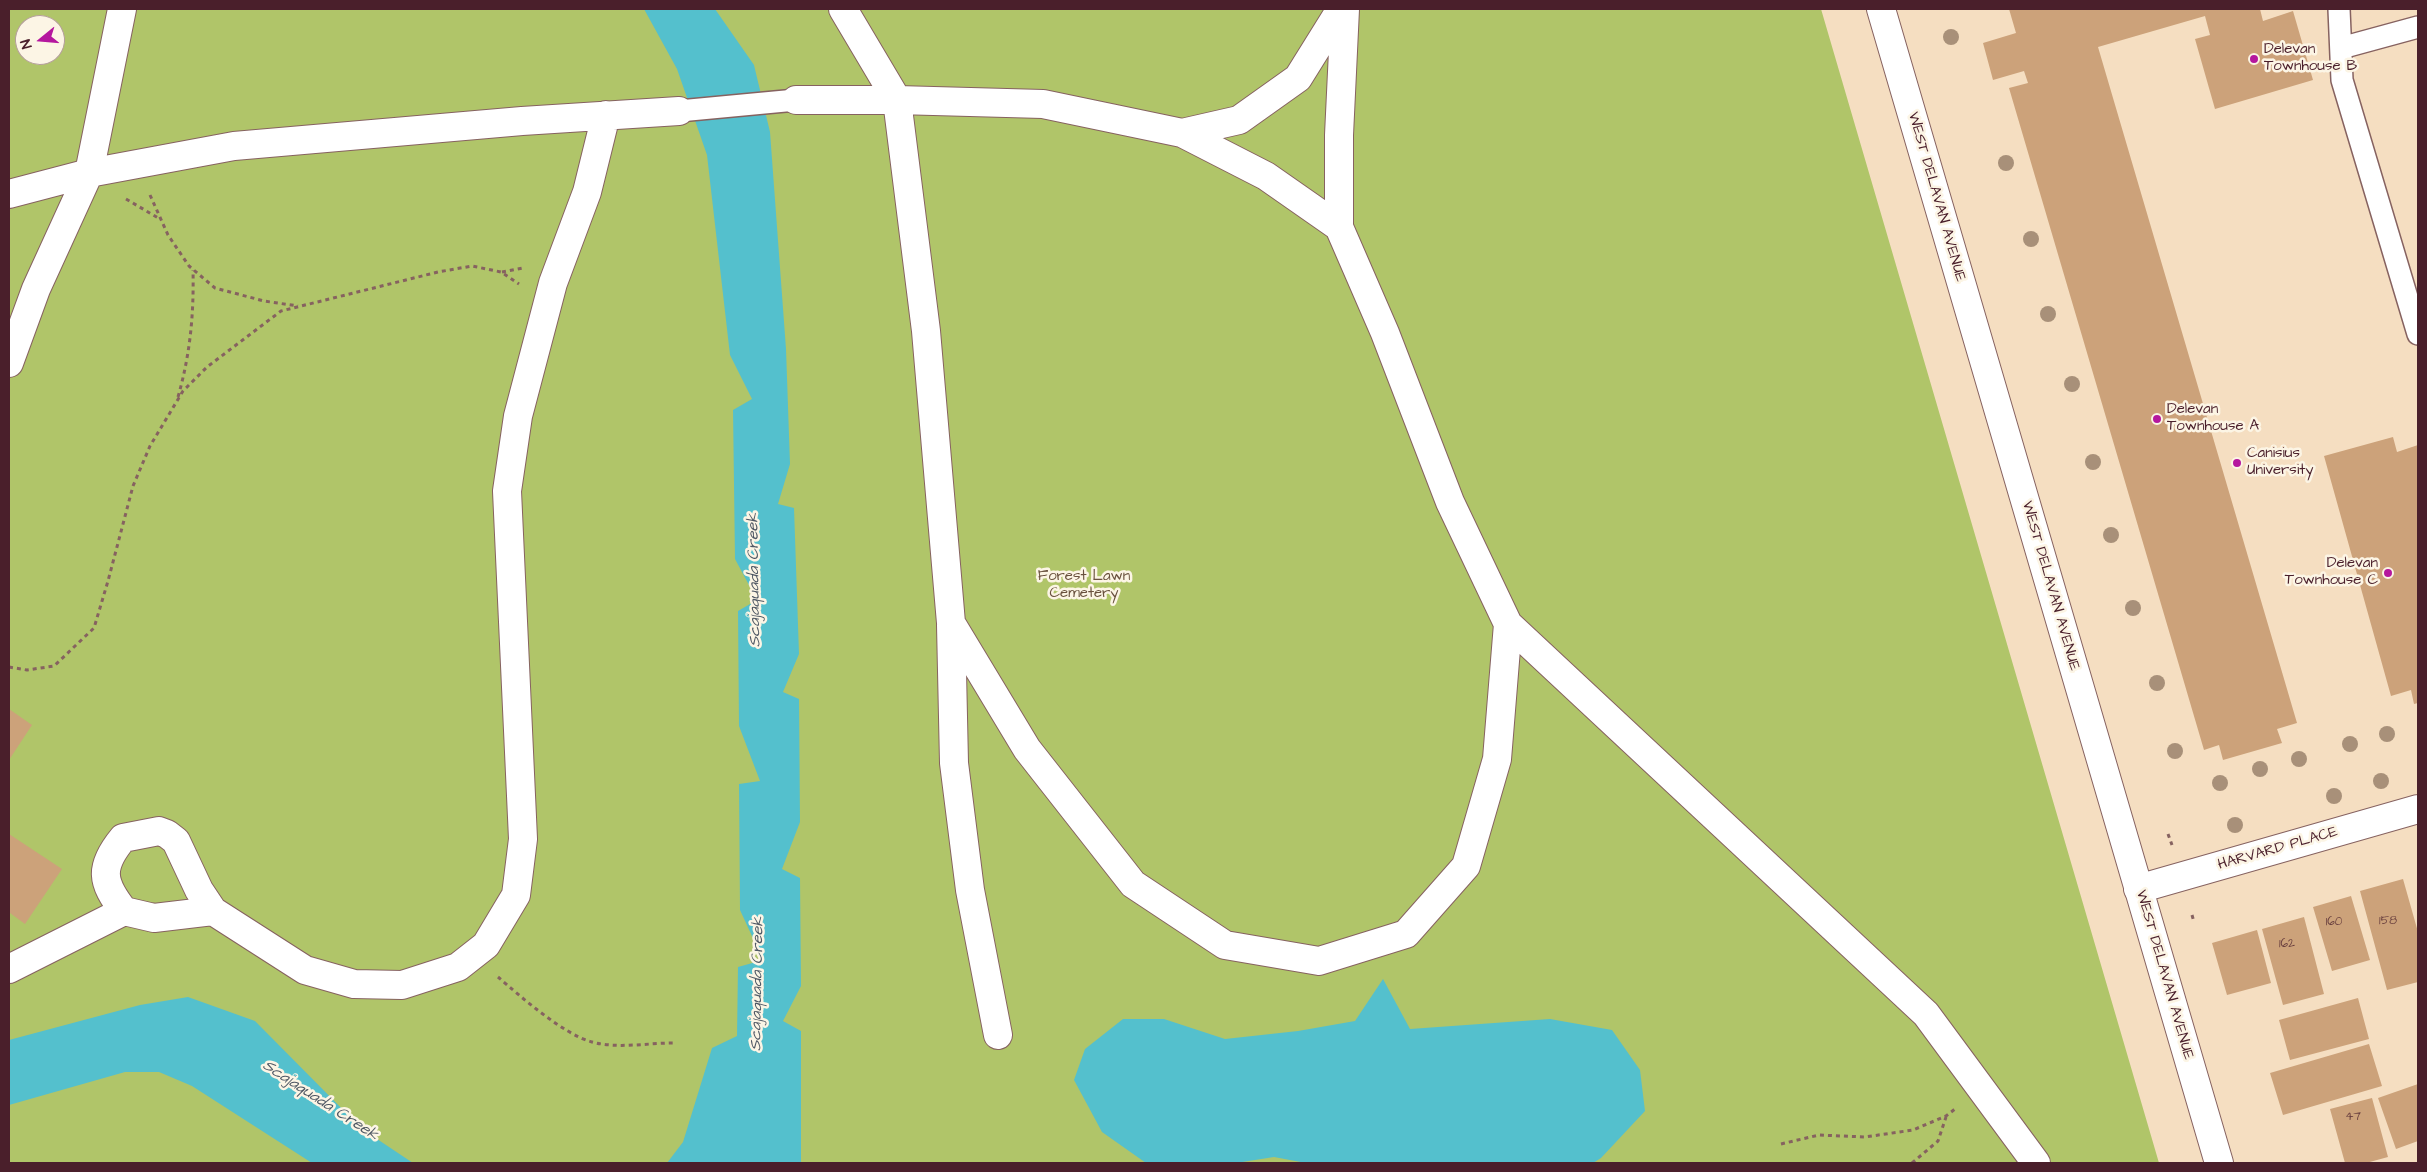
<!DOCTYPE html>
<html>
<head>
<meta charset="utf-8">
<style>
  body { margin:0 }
  #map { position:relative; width:2427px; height:1172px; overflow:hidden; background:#f5dec1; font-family:"Architects Daughter",sans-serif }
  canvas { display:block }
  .frame { position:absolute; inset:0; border:10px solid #4a1f2b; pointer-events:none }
  .north { position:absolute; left:15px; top:15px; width:50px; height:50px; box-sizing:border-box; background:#fcf5e5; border:1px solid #b59f9b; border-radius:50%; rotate:253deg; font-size:14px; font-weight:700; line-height:20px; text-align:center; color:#4a1f2b }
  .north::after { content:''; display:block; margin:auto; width:18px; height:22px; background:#b5179e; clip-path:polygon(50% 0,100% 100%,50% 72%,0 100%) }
</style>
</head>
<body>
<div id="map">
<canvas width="2427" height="1172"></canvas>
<div class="frame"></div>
<div class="north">N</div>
</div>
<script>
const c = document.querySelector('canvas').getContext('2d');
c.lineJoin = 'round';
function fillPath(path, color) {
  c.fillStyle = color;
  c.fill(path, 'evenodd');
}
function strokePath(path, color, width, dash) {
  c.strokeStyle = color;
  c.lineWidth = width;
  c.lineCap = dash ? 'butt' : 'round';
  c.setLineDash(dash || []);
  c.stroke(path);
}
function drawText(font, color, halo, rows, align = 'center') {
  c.font = font + ' "Architects Daughter",sans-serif';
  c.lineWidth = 5;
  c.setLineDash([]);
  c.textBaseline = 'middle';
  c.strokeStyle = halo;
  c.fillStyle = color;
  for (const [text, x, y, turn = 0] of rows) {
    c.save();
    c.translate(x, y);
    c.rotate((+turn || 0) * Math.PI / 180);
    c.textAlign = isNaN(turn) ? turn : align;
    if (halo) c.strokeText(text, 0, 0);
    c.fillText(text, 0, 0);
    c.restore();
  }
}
const green = new Path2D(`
  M9 9H1821L2159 1163H9ZM25 25H55V55H25Z`);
const water = new Path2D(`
  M644 9H715L754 65 770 132 786 349 790 464 778 504 794 508 799 654 783 692 799 699 800 822 782 869 800 878 801 986 783 1021 801 1031V1163H667L683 1142 712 1048 737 1036 738 967 763 960 740 910 739 784 760 781 739 726 738 611 757 600 735 559 733 410 752 399 730 355 707 155 677 69Z
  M1383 979 1410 1029 1550 1019 1612 1030 1640 1070 1645 1111 1601 1158 1593 1163H1306L1274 1157 1236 1163H1146L1102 1132 1074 1080 1085 1049 1123 1019H1164L1225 1039 1298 1031 1355 1021Z
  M188 997 255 1021 362 1129 413 1163H312L192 1086 159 1072H125L9 1105V1040L140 1005Z`);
const building = new Path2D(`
  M2009 9H2260L2263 21 2293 11 2313 80 2215 109 2195 39 2210 35 2205 16 2098 47 2297 723 2277 729 2282 743 2223 760 2219 745 2204 750 2009 88 2028 83 2024 71 1993 80 1983 43 2016 33Z
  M2393 437 2397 452 2418 445V703L2414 704 2411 690 2391 696 2324 456Z
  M9 709 32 725 9 760Z
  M9 834 62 869 25 924 10 913 9 915Z
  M2403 879 2418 932V982L2387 990 2360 891Z
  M2351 896 2370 960 2332 971 2313 907Z
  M2304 917 2324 994 2283 1005 2262 929Z
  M2257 930 2271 983 2227 995 2212 943Z
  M2358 998 2369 1039 2290 1060 2279 1020Z
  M2369 1044 2382 1086 2283 1115 2270 1073Z
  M2418 1084V1141L2396 1149 2378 1098Z
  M2372 1098 2388 1157 2366 1163H2345L2330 1109Z`);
const path = new Path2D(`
  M150 195 168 235 189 266 215 288 264 301 298 306
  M126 199 160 219
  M502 272 523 268
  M178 397C190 355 194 315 193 270
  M9 667 27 670 54 666 94 628 108 581 133 486 150 446 183 391 207 367 281 311 438 272 472 266 501 272 519 284
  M2168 834 2172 845
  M2192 915 2194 922
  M498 977C521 997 563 1034 592 1042 618 1049 647 1043 673 1043
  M1781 1144 1819 1135 1865 1137 1913 1130 1946 1116 1955 1109
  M1912 1163 1938 1141 1946 1117`);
const lane = new Path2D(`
  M2339 9 2342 80 2418 334
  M2341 48 2418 27
  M679 111 796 100`);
const street = new Path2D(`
  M843 9 897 100 926 331 951 623 1027 749 1133 884 1225 945 1319 961 1406 934 1466 866 1497 759 1508 624
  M1345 9 1339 135V227L1385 333 1450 502 1508 624 1926 1014 2036 1163
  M796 100H897L1043 104 1182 133 1266 176 1339 227
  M1182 133 1239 120 1298 78 1341 9
  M9 194 89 173 234 146 522 121 679 111
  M9 363 36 289 89 173 122 9
  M951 625 954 763 970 890 998 1035
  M2138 889 2418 809
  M213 911 154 918 124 911C101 882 99 867 123 838L159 831 167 834 176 841 199 890 213 911 305 970 354 984 402 985 458 967 486 945 516 895 523 839 507 491 518 416 553 283 587 192 606 115
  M9 969 124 911`);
const secondary = new Path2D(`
  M1881 9 2219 1163`);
const trees = [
  [1951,37],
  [2006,163],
  [2031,239],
  [2048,314],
  [2072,384],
  [2093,462],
  [2111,535],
  [2133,608],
  [2157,683],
  [2387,734],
  [2350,744],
  [2175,751],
  [2299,759],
  [2260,769],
  [2381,781],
  [2220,783],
  [2334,796],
  [2235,825]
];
const markers = [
  [2254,59,5,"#b5179e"],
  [2157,419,5,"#b5179e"],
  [2237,463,5,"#b5179e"],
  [2388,573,5,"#b5179e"]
];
const numberNames = [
  ["158",2388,921],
  ["160",2334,922],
  ["162",2287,944],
  ["47",2353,1117]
];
const poiNames = [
  ["Delevan",2264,50],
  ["Townhouse B",2264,67],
  ["Delevan",2167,410],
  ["Townhouse A",2167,427],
  ["Canisius",2247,454],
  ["University",2247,471],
  ["Delevan",2378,564,"right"],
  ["Townhouse C",2378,581,"right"]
];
const streetNames = [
  ["WEST DELAVAN AVENUE",1936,197,74],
  ["WEST DELAVAN AVENUE",2050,586,74],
  ["HARVARD PLACE",2278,849,-16],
  ["WEST DELAVAN AVENUE",2164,975,74]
];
const parkNames = [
  ["Forest Lawn",1084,577],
  ["Cemetery",1084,594]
];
const waterNames = [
  ["Scajaquada Creek",755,580,-91],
  ["Scajaquada Creek",758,984,-89],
  ["Scajaquada Creek",320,1101,33]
];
fillPath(green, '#b0c569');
fillPath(water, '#54c0cd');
fillPath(building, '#cca27a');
strokePath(lane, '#866260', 24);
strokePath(street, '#866260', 30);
strokePath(secondary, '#866260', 30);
strokePath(path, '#866260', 3, [4, 4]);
strokePath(lane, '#fff', 21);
strokePath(street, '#fff', 28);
strokePath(secondary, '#fff', 28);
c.fillStyle = '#a89079';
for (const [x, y] of trees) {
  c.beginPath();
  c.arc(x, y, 8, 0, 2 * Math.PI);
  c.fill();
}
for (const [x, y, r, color] of markers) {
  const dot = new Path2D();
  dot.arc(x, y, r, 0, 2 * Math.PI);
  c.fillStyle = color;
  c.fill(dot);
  strokePath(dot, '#fcf5e5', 2);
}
drawText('12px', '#6a403f', null, numberNames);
drawText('15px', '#4a1f2b', '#fcf5e5', poiNames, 'left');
drawText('15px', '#4a1f2b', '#fcf5e5', streetNames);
drawText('15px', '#69513e', '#fcf5e5', parkNames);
drawText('italic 16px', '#4e5764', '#fcf5e5', waterNames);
</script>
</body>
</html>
